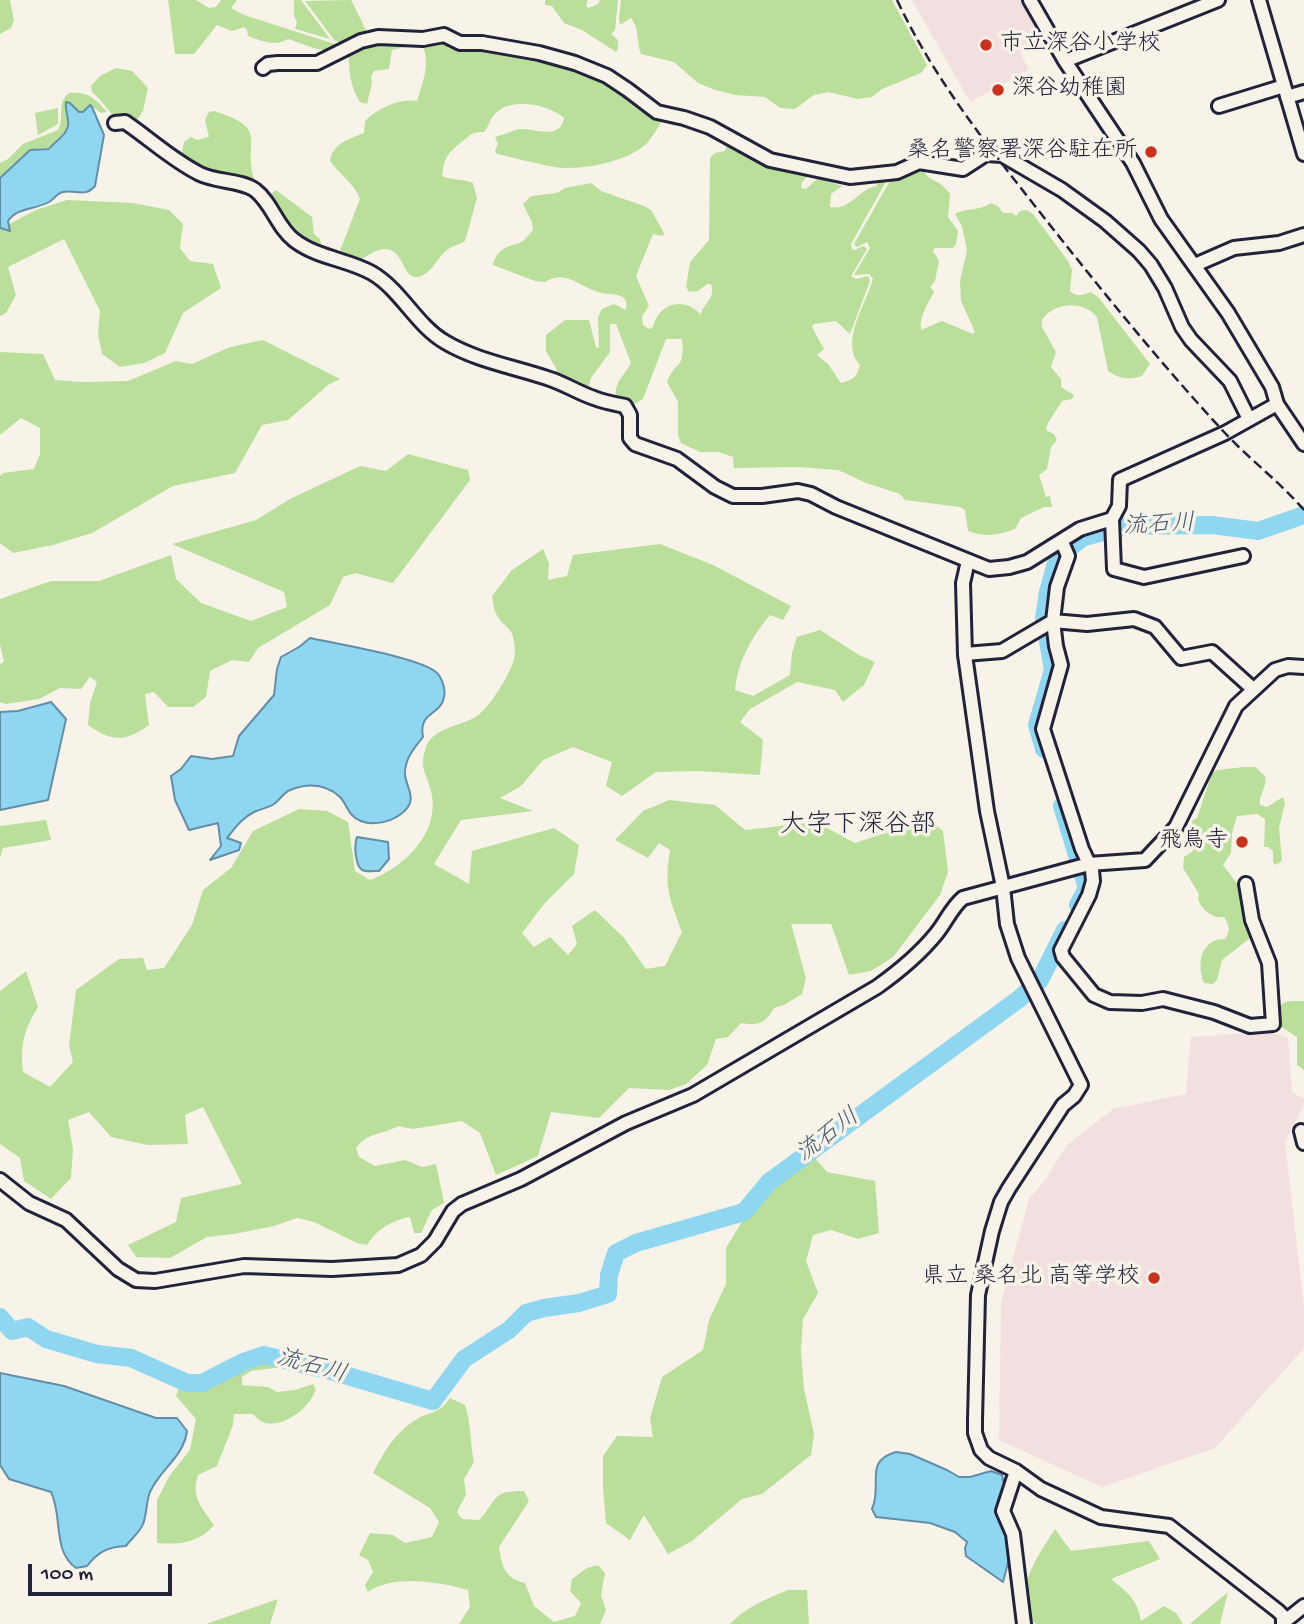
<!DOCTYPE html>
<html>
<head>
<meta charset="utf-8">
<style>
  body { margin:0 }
  #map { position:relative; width:1304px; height:1624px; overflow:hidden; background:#f7f3e8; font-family:"Gochi Hand",sans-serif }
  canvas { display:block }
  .scale { position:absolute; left:28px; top:1564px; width:144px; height:32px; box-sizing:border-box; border:4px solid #22223b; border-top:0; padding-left:9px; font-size:21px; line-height:24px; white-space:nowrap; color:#22223b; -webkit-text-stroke:5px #f7f3e8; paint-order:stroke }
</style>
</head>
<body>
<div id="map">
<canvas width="1304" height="1624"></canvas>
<div class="scale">100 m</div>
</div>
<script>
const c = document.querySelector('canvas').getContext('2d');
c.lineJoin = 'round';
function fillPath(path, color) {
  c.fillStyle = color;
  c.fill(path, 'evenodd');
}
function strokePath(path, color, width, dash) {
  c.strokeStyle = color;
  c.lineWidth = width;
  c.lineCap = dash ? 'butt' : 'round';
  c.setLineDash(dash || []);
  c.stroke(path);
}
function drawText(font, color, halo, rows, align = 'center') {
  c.font = font + ' "Gochi Hand","Klee One",sans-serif';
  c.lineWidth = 7;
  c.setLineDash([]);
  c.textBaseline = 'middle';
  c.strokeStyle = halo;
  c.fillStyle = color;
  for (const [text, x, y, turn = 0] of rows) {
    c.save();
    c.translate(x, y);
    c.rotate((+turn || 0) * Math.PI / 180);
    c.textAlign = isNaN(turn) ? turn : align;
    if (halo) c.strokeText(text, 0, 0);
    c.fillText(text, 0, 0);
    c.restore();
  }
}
const built = new Path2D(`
  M912 0H1025L1047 37 1020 53 1029 70 970 102Z
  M1268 1032 1288 1038 1292 1092 1304 1099V1105L1285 1142 1304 1307V1348L1215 1448 1102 1487 999 1440 1001 1302 1029 1199 1046 1179 1066 1146 1113 1109 1186 1094 1191 1037Z`);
const green = new Path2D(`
  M0 0H10L14 20 11 28 0 34Z
  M168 0H196L209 8 216 7 221 0H237L231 8 244 15 344 47C328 57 305 44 288 39 275 47 262 41 248 36L247 30 244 27 232 31 217 25 194 54H175Z
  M294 0H301L330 39 295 29 297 22 294 16Z
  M351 0 367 32V36L348 44 335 41 305 1Z
  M545 0H588L586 5 588 8 598 4 600 0H618L615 30 611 34 618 40V49L616 52 582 30 564 23 552 6 545 5Z
  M621 0H892L927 65 921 73 882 89 872 97 858 99 828 92 814 95 795 109 780 108 765 97 736 95 715 90 698 83 674 62 641 54C636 42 640 29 631 18L620 25 619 19Z
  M452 41 449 48 455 50 458 44 493 46 605 77 662 118V120C658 128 653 136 647 143 628 162 580 171 555 167 536 164 516 158 497 154L495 151 498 144 495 137C504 135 512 130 521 129 537 129 560 140 564 118 549 105 512 97 496 113 490 118 489 126 484 132 473 132 472 133 464 140 448 153 445 155 442 176 452 181 462 178 473 183L477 198 465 241C460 245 454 245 450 248 437 255 433 275 417 277 398 279 406 228 362 259L361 263 338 256 360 199C354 183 340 175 330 161 333 143 349 139 364 133L365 121C378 108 400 98 417 101 423 81 430 66 423 46H408L392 50 389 69 374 71 371 77 372 83 367 104 360 102C350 87 348 67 349 49L360 43Z
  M116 68 132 71 148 88 143 111 131 129C113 122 106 103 92 92L91 86 100 76Z
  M69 93C88 91 96 99 107 112L101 113 90 105 83 112H79L70 103 65 106C72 138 64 126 51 148H38L0 178V163L8 159 23 144 58 130C65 118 56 103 69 93Z
  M58 108V124L38 135 35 113Z
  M214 111C273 130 240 139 256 185L214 174 203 165 185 157 182 153 184 142 191 137 197 140 209 137 205 120 209 112Z
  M727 143 806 169 809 175 802 182 801 188 806 189 818 178 842 186 831 194 830 207C851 211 859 188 877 186V176L888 178 851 244 852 249 855 250 863 246 867 249 851 276 856 279 868 276 870 281 850 334 836 321 814 324 812 327 824 349 817 355 828 364 841 383C853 380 857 377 860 365 839 343 866 304 873 279L869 274 854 275 870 248 867 242 857 247 854 244 891 179 919 164 928 177 942 185 950 194 948 217 958 231 956 244 953 248H935L933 251 939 261 935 281 930 287 934 292C928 304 919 316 921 330L942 321 973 334 975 332 961 301 960 281 967 250 962 226 955 214C967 207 977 212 991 203L998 206 1003 213H1013L1016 216 1020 211 1026 210 1033 214 1068 261 1072 270 1070 291C1077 298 1083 295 1091 292L1099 298 1150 364 1142 376C1128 380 1120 379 1108 371L1097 317C1083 300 1054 302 1042 320V327L1056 352 1051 367 1061 379V387L1074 395 1072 399 1062 401C1058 409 1047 421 1046 430L1054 434 1057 440 1051 447 1047 469 1039 475 1046 497 1050 496 1052 507H1044L1021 518 1015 529C998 535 985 538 968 531L965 510 960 507 905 500 900 494 866 483 838 470 797 467 734 468 733 457 719 452H700L681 443 678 435V402L667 382C676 359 685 371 682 339H666L643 399 630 407 617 402C612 383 623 378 631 363L616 324H610V352L591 378 587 392 553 375 557 370 546 351V335L565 320H589L596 347 599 348 598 317 602 309 614 304 626 310C630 290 609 296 598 292 578 286 566 269 545 282L535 281 493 265C496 250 506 247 519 243 525 241 529 234 533 230L532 222 523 204 531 196 557 193 565 188 591 183 601 191 644 206 651 210 664 233 663 236 653 234 636 276 649 306 642 316 643 325 649 329 653 327C658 303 685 296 701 315 703 302 716 300 711 284H707L698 291 689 292 686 287 690 262 709 240 710 158 715 153 725 151Z
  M276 190 312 217 314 234 320 239 323 253 291 233 271 194Z
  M67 200 133 203 169 210 183 224 180 248 190 261 213 264 221 288 183 313 165 353 144 363 120 367 102 354 98 334 100 311 64 239 8 267 16 295 6 313 0 316V229L36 210Z
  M263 340 340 379 328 385 288 420 262 425 235 473 173 486 92 533 53 545 13 553 0 543V476L3 473 34 469 40 454V428L21 418 0 435V352L43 354 55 380 81 382 128 381 176 361 192 364 230 347Z
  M408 454 468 470 470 480 393 583 355 573 343 577 330 605 258 648 249 662 232 660 210 671 206 697 193 707H168L154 692 145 694 149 725C126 742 111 742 88 725L90 703 97 682 90 677 81 689 60 688 39 699 6 704 0 702V664L4 662 0 644V599L51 581H99L171 555 176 579 201 603 251 621 287 607 284 592 172 544 256 520 290 499 360 466 386 471Z
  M660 544 713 565 791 606 783 620 770 615C751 638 738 661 735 690L753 696 790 675 792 653 797 637 820 630 859 655 875 662 864 685 843 702 835 690 797 682 750 709 740 722 763 740 760 775 698 771 656 772 622 796 606 786 612 762 573 747 543 760 521 786 500 798 533 811 461 820 434 864 469 884 472 851 554 828 579 845 574 874 544 904 522 933 534 947 550 937 568 955 577 944 572 926 595 910 624 938 646 969 665 966 682 932C669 898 664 887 670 850L659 843 648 858 615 840 643 811 669 800 715 805 745 830 816 822 855 843 929 819 943 831 948 872 940 895 893 957 871 971 849 975 831 924H791L806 978 802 994 784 1005 774 1008C765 1024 758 1026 741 1023L728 1037 716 1039 707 1065 686 1084 669 1090 629 1088 599 1118 551 1112 538 1156 496 1175 480 1133 462 1121 413 1129 398 1126C381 1136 369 1131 356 1148L359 1157 375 1166 405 1160 422 1167 436 1164 444 1203 432 1210 421 1233H414L410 1217C392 1220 377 1229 367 1245L357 1243 314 1222 297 1218 274 1226 234 1234 207 1237 170 1258 136 1257 128 1245 176 1222 181 1198 242 1184 203 1107 185 1115 188 1144 148 1145 111 1137 89 1112 68 1120 73 1149 71 1178 51 1199 24 1181 20 1158 0 1144V991L26 971 38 1007C24 1030 20 1045 23 1072L50 1087 73 1062 69 1046 76 990 119 959 143 958 147 970 164 968 192 925 203 890 231 868 253 831 299 809 327 811 348 822 355 871 370 880C405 867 441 832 431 791 427 774 419 769 425 750 431 727 460 727 477 716 490 707 515 668 515 653 515 622 502 630 495 611 493 607 493 600 492 596L512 570 543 549 549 564 548 580 567 576 573 555Z
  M1244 767H1255L1265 776C1268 787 1258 795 1260 805L1267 807 1283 797 1285 803 1279 828 1282 861 1275 865 1273 862V851L1268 847H1264L1265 819 1257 814 1237 816 1232 833 1231 853 1223 865 1242 890 1254 935 1222 960 1217 980 1213 984 1204 983C1196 963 1201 939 1225 939 1231 932 1229 924 1224 917 1212 919 1202 910 1198 899L1199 894 1183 868 1184 857 1192 852 1199 840 1188 832 1193 820 1197 818 1212 773 1217 770Z
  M46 820 51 840 3 848 0 858V826Z
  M1291 1001H1304V1070L1297 1065V1037L1280 1026 1278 1009 1283 1003Z
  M815 1158 827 1172 875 1181 879 1233 858 1239 831 1230 813 1235 806 1261 818 1293 803 1319 801 1350 804 1389 814 1434 811 1455 762 1494 742 1499 692 1541 668 1554 644 1515 630 1540 606 1523 603 1487V1456L617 1436 653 1437 650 1418 662 1377 703 1350 709 1320 726 1284V1248L746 1215 772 1183 802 1162Z
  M265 1356 275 1359 283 1367 251 1371 242 1377V1385L268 1387 277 1392 295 1390 313 1384 316 1389C309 1412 270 1438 253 1414H234L233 1425 217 1466 198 1475C191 1497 201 1507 214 1525 199 1543 179 1545 157 1543V1500L170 1475 190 1450 196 1419 176 1396 179 1387 194 1384 220 1370Z
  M450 1398 465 1405C471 1423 470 1443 474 1462L464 1479 466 1495 457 1512 462 1519 479 1520C499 1499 490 1491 524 1491L529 1501 499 1547C502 1566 504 1578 525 1583L534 1606 554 1622 575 1616 581 1603 570 1591 572 1579 587 1568 598 1565 605 1573 601 1595 606 1610 600 1624H459L470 1607 468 1590C438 1582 395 1574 368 1592L365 1585 373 1572 368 1560 359 1555 370 1533 393 1535 405 1543 432 1537 439 1522 430 1508 373 1473C383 1453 395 1433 414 1421 429 1410 438 1416 450 1398Z
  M1055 1529 1071 1551 1149 1541 1160 1559 1111 1579C1127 1592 1138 1600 1141 1621L1164 1606 1176 1613 1183 1624H1036C1006 1599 1040 1553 1055 1529Z
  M788 1590H807L809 1624H730C746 1607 766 1599 788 1590Z
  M1228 1592 1220 1624H1190Z
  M278 1599 270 1624H206Z`);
const water = new Path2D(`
  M66 102 70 103 79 112H83L90 105 92 107 104 135 95 186C85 198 75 189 63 192 57 193 54 199 49 202 35 210 17 207 8 221L10 231 0 228V178L30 150 49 149C57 139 70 134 68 120 67 113 65 108 66 102Z
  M310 638C337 644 417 657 436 672 442 677 446 690 444 697 441 716 418 711 423 737 414 748 404 760 405 775 407 790 419 800 401 814 388 824 364 828 352 815 347 810 345 802 340 797 325 783 308 783 290 790 283 793 280 800 274 804 268 808 260 809 254 812 242 818 235 828 227 838L241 843 239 850 210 860 221 846 218 823 189 830 175 800 171 776 181 769 191 756 212 759 233 756 239 736 274 695 277 669 281 657 299 647Z
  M51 702 66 719 48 800 0 810V712L18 711Z
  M357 837 388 842 389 859 379 871C375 871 366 872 362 870 355 865 354 844 357 837Z
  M0 1373 64 1386 156 1418H177L187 1431C183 1458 161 1468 150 1492 146 1502 147 1514 143 1524 140 1532 131 1539 126 1546 107 1547 98 1552 87 1566L76 1568C52 1551 63 1516 51 1492L9 1479 0 1465Z
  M896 1452 910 1454 947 1470 959 1477H970L991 1471 1002 1475 1004 1484 1001 1514 1010 1555 1003 1582 966 1556 965 1548 967 1542 955 1532 930 1523 876 1517 872 1509C883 1485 863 1461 896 1452Z`);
const river = new Path2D(`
  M1044 749 1037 725 1053 670 1044 618 1048 592 1058 556 1084 537 1127 526 1212 525 1258 531 1304 515
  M1062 806 1087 888 1078 905
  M0 1317 12 1331 28 1327 46 1339 97 1354 131 1358 187 1383H202L243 1362 264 1355 331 1371 433 1401 464 1359 509 1330 526 1313 544 1308 579 1303 608 1294 609 1275 616 1253 636 1243 744 1212 769 1182 1019 999 1040 980 1065 930`);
const minor = new Path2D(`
  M1030 0 1065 61 1133 163 1161 219 1228 313 1272 387 1277 404 1304 444
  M1259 0 1304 154
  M1065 61 1218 0
  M263 68 268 64 278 63H317L361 41 378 37 423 39 444 35 460 43H482L539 53 575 63 607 76 628 90 657 112 684 118 710 127 770 160 850 177 897 172 919 162 963 169 986 154 1002 155 1062 190 1105 221 1139 251 1151 265 1165 288 1182 327 1191 340 1230 381 1249 419
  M1287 97 1304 92
  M1219 106 1284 86
  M115 123 125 122C150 139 172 160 200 174 216 182 241 180 255 190 272 203 277 227 294 240 317 258 347 259 372 273 401 290 416 325 445 342 477 361 515 367 550 379 565 384 579 393 594 398 604 402 615 404 625 406L630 415V438L635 444 677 459 715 487 733 496H762L798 491 811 494 836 507 989 569 1009 567 1027 562 1080 529 1112 519 1119 506 1120 480 1225 433 1277 404
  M1195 265 1234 248 1279 243 1304 235
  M1112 519 1114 569 1144 577 1243 556
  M1062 542 1068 556 1057 587 1053 621 1056 646 1061 665 1043 729 1082 849 1092 870 1093 881 1089 895 1061 950 1063 957 1094 995 1110 1002 1142 1003 1163 999 1214 1012 1250 1026 1273 1024 1269 963 1252 920 1246 884
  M968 561 963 583 965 655 987 811 1003 887 1007 924 1018 958 1081 1085 1074 1096 1063 1105 1009 1188 1001 1202 992 1231 978 1295 975 1420V1433L981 1450 989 1458 1016 1471 1041 1489 1101 1517 1169 1526 1278 1611 1283 1616V1624
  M965 654 1002 651 1053 621 1087 624 1134 619 1155 627 1181 658 1212 652 1253 689
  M1301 1131 1304 1143
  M0 1180 29 1203 66 1220 118 1269 136 1280 155 1281 244 1266 332 1269 398 1265 421 1255 435 1241 453 1211 462 1204 521 1179 626 1123 693 1095 877 987C898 972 919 955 936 934 946 922 951 908 963 898L1089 864 1145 860 1176 827 1236 706 1275 670 1288 666 1304 667
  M1016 1471 1003 1511 1013 1534 1024 1624
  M1284 1622 1304 1606`);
const rail = new Path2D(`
  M897 0C935 81 991 150 1046 220 1103 292 1161 364 1224 432 1249 459 1280 482 1304 510`);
const markers = [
  [986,45,7,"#c8321e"],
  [998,90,7,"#c8321e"],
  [1151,152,7,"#c8321e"],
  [1242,842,7,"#c8321e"],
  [1154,1278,7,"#c8321e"]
];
const poiNames = [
  ["市立深谷小学校",1000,45,"left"],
  ["深谷幼稚園",1012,90,"left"],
  ["桑名警察署深谷駐在所",1137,152],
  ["飛鳥寺",1228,842],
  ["県立 桑名北 高等学校",1140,1278]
];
const waterNames = [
  ["流石川",1159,527,-3],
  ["流石川",829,1137,-37],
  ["流石川",311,1368,15]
];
const quarterNames = [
  ["大字下深谷部",858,827]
];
fillPath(built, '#f2dfe0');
fillPath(green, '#badf9a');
fillPath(water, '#8fd6f1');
strokePath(water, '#638ea8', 2);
strokePath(river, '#8fd6f1', 18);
strokePath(minor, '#22223b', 18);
strokePath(minor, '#f7f3e8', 12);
strokePath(rail, '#22223b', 2.5, [10, 5]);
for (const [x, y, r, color] of markers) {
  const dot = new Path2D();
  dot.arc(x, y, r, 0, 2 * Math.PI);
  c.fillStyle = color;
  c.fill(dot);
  strokePath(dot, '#f7f3e8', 2.5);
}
drawText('23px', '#22223b', '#f7f3e8', poiNames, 'right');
drawText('italic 24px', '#435872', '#f7f3e8', waterNames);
drawText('26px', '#22223b', '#f7f3e8', quarterNames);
</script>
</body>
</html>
